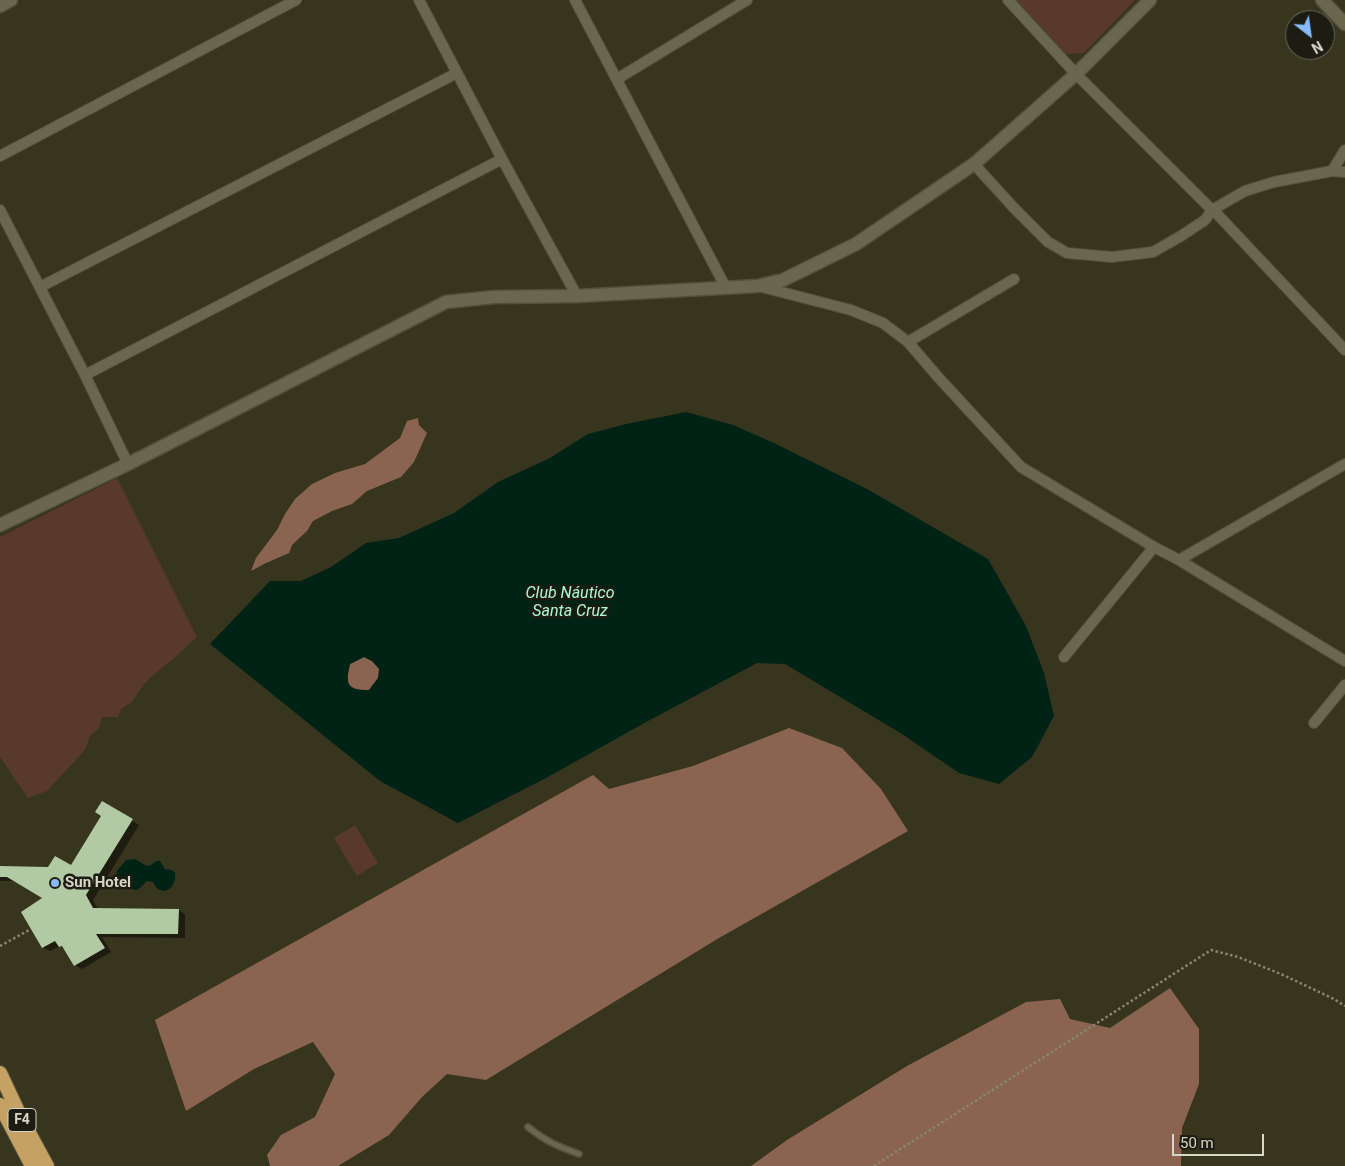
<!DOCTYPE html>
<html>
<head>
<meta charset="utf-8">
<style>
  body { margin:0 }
  #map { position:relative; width:1345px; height:1166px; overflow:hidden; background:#37351d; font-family:Roboto,sans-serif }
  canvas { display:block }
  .north { position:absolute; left:1285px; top:10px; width:50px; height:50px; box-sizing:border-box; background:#1d1c12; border:1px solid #67675b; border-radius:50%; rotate:150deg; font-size:14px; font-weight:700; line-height:20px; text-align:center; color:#d7d7c8 }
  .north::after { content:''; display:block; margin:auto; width:18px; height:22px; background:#84bcfb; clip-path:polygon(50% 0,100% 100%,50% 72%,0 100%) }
  .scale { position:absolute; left:1172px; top:1134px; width:92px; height:22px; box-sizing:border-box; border:2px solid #d7d7c8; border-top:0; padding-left:6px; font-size:15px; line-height:18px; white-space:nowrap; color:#d7d7c8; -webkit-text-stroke:4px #1d1c12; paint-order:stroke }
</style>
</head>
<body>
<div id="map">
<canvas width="1345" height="1166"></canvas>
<div class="north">N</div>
<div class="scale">50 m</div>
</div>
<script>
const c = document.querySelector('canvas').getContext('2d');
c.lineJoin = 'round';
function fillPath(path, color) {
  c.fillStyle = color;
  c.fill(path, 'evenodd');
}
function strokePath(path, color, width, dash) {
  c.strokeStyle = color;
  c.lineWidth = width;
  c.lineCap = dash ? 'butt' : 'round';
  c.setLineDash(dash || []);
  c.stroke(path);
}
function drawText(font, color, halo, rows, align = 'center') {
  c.font = font + ' Roboto,sans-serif';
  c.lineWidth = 5;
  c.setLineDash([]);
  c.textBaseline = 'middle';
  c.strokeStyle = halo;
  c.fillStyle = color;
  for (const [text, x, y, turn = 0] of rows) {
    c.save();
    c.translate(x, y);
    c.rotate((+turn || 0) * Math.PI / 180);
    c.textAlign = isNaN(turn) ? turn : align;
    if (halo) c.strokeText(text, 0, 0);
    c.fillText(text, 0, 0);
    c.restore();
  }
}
const green = new Path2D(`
  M1015 0H1135L1084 53 1065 54Z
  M117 478 197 637 173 659 159 670 144 684 132 702 121 709 118 717H102L99 728 90 736 85 750 47 791 28 798 0 757V537Z
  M355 825 378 863 357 876 334 838Z`);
const forest = new Path2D(`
  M418 418 419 425 427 433 414 462 401 477 367 491 352 504 332 511 313 521 307 531 292 545 289 553 264 564 251 571 256 558 277 530 285 514 295 499 312 484 335 473 365 464 400 438 407 421Z
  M364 657 372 661 380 669 378 678 369 690C347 690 345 684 350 664Z
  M789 728 842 748 881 789 908 831 719 938 486 1080 447 1074 422 1097 389 1135 338 1166H270L267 1155 281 1135 315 1117 335 1074 313 1042 254 1069 186 1111 155 1020 593 775 609 789 693 766Z
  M1170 988 1199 1029V1084L1182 1128 1181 1166H751L787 1140 907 1066 1026 1002 1060 999 1070 1019 1110 1028Z`);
const water = new Path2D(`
  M686 412 733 425 776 444 867 489 988 559 1026 626 1044 673 1054 716 1032 757 999 784 959 773 902 734 785 664 757 663 648 721 546 778 458 823 380 781 210 644 270 581H301L331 567 366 543 399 538 454 513 498 482 550 458 588 434 626 424ZM364 657 372 661 379 669 378 678 369 690C347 691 345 684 350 664Z
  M135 859 147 866 151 865 156 861H160L165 869 171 870 175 872C177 889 161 899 153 882L147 881 140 888 136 890 125 887 116 878 117 871 126 860Z`);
const shadow = new Path2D(`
  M103 803 139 825 93 900 98 909 178 910 185 914V938L102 937 111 952 82 969 75 965 66 950 60 946 50 951 42 947 45 898 15 881H0V867H72L103 816Z`);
const building = new Path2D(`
  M102 801 133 819 86 895 93 908 179 909 178 934H96L105 948 74 966 62 946 59 947 55 941 42 948 21 912 42 898 7 877H0V866L48 867 55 856 71 865 101 816 95 812Z`);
const path = new Path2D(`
  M0 946 31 929
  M874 1166 1211 950 1238 957 1281 974 1334 999 1345 1006`);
const service = new Path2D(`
  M528 1127C547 1142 557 1146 579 1154`);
const minor = new Path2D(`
  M419 0 502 159 577 296
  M575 0 726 288
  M1008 0 1076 74 1212 210 1218 215 1345 350
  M617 79 747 0
  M0 156 296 0
  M974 164 1014 208 1048 242 1067 253 1112 257 1153 252 1181 236 1205 220 1212 210 1245 191 1274 182 1332 171 1345 172
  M1332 171 1345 150
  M0 210 85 375 128 464
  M758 286 851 310 883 323 908 342 938 377 1021 467 1154 547 1179 560 1345 661
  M40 287 457 73
  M908 342 1014 279
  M85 375 502 159
  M1179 560 1345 464
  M1064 657 1154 547
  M1314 723 1345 685`);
const tertiary = new Path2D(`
  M1322 0 1345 24
  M0 6 11 0
  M0 525 128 464 446 302 494 297 577 296 757 286 783 280 856 244 974 164 1076 74 1150 0`);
const trunk = new Path2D(`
  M0 1073 21 1118 47 1166
  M0 1105 32 1166`);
const markers = [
  [55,883,5,"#84bcfb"]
];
const shields = [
  [22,1120,28]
];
const shieldNames = [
  ["F4",22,1120]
];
const poiNames = [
  ["Sun Hotel",65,883]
];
const waterNames = [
  ["Club Náutico",570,594],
  ["Santa Cruz",570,612]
];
fillPath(green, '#58392a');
fillPath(forest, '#8b6451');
fillPath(water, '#012316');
fillPath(shadow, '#0007');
fillPath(building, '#b1caa4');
strokePath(service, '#52513c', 8);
strokePath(minor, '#52513c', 12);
strokePath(tertiary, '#52513c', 15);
strokePath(trunk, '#52513c', 16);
strokePath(path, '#878673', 2.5, [2.5, 2.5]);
strokePath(service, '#69684e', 5);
strokePath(minor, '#69684e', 10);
strokePath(tertiary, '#69684e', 12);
strokePath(trunk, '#c6a164', 14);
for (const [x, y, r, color] of markers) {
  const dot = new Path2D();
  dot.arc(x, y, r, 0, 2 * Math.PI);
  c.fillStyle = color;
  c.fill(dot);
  strokePath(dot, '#1d1c12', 2);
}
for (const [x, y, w] of shields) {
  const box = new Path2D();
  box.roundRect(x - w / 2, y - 11.5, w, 23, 4);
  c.fillStyle = '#1d1c12';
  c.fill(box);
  strokePath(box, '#d7d7c8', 1);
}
drawText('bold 14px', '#d7d7c8', null, shieldNames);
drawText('bold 15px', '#d7d7c8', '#1d1c12', poiNames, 'left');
drawText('italic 16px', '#adf8d5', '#1d1c12', waterNames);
</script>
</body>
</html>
